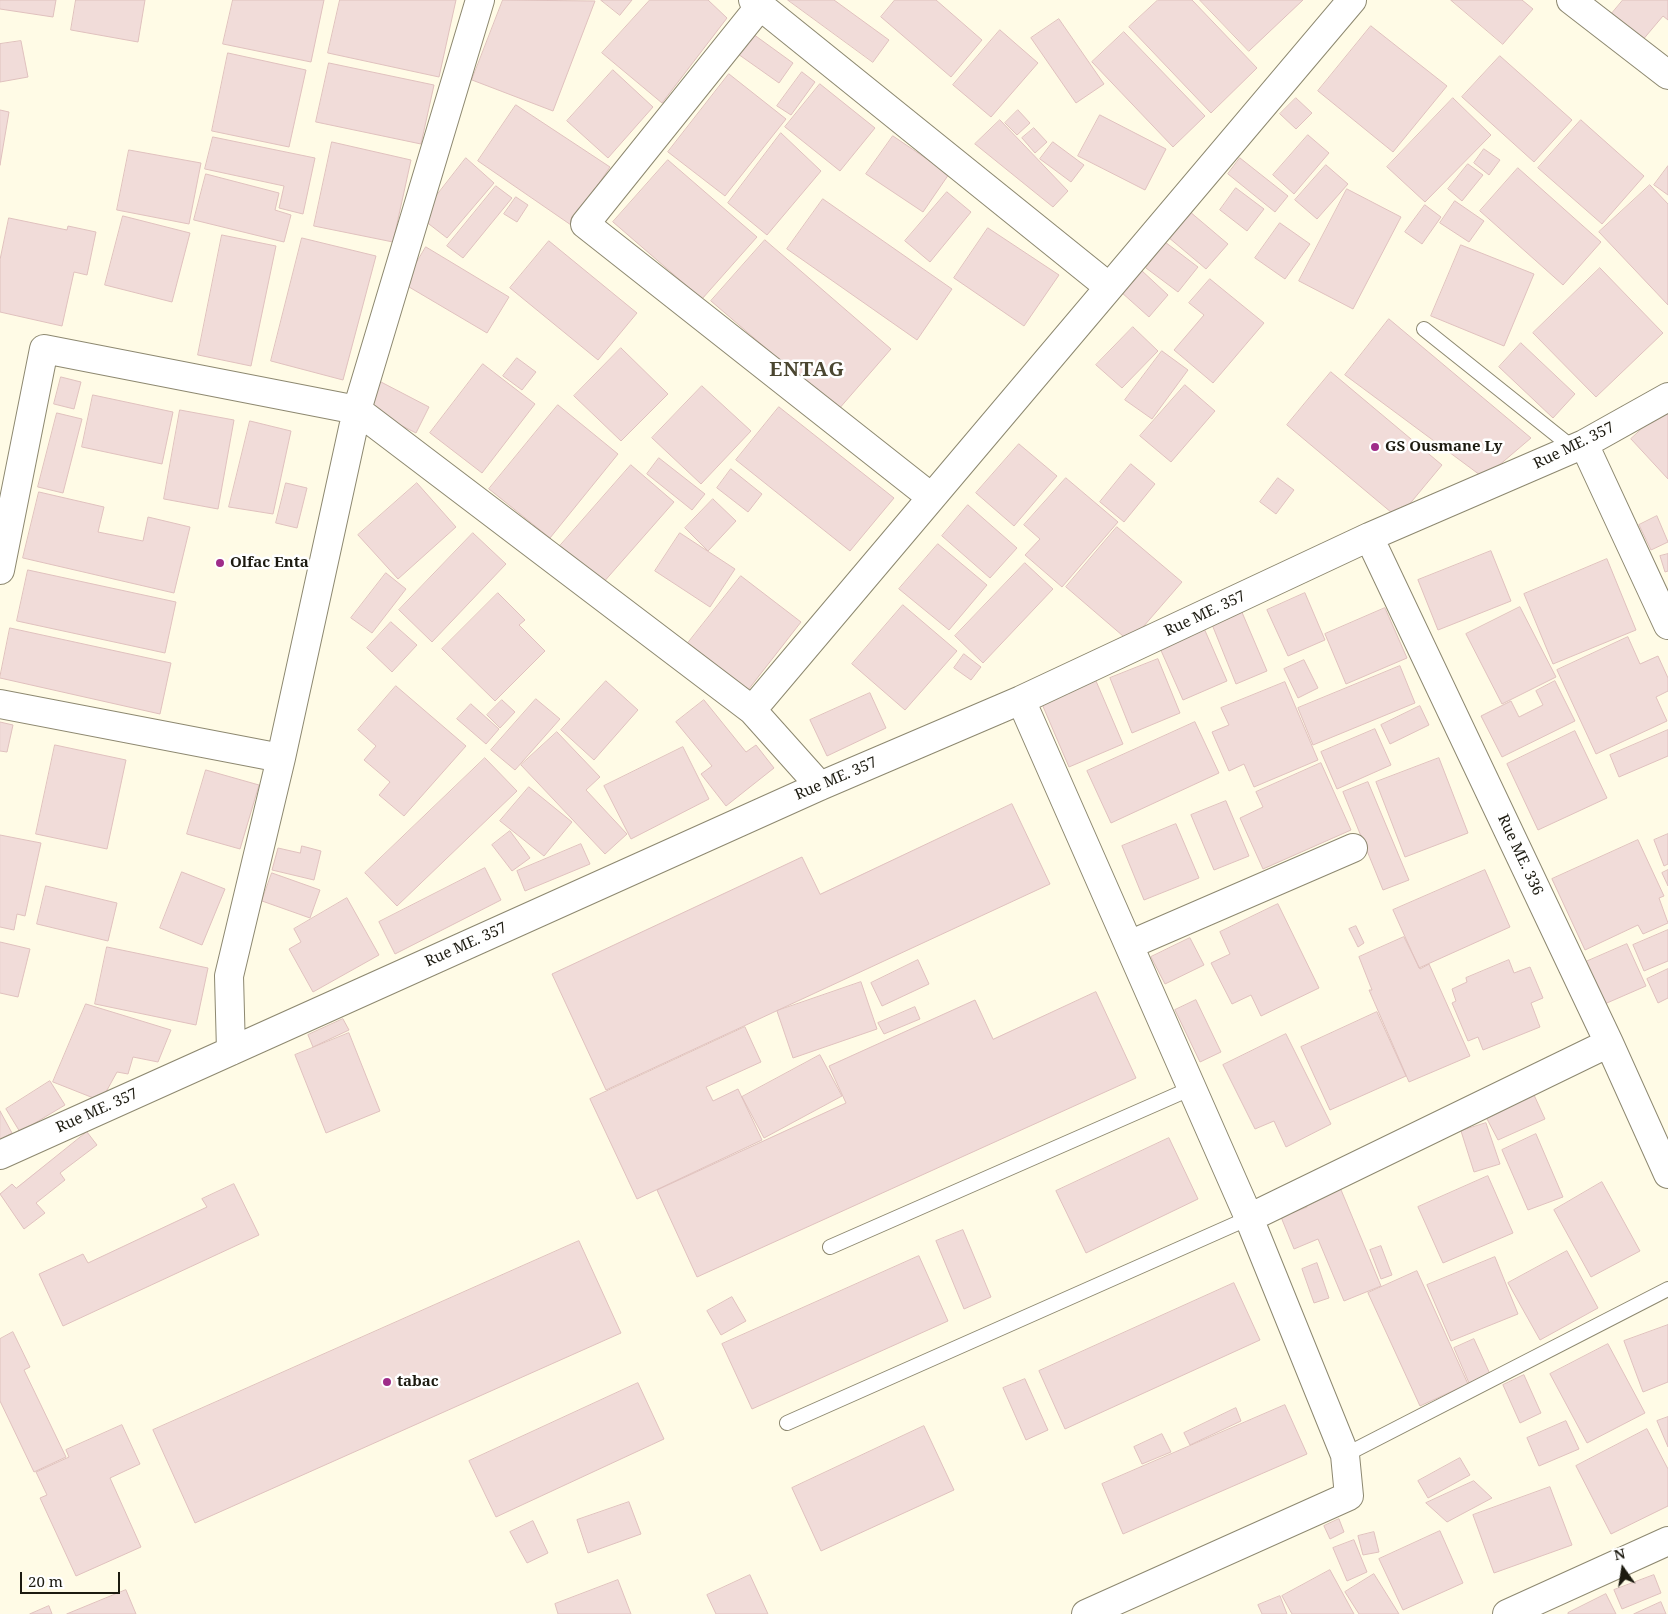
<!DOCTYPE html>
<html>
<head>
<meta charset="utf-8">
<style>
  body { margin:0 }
  #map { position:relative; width:1668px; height:1614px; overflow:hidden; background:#fffbe6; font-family:"Noto Serif",serif }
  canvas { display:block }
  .north { position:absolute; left:1598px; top:1544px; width:50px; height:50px; -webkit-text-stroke:4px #fff; paint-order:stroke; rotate:347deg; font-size:14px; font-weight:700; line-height:20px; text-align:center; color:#1c1a10 }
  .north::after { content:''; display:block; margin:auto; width:18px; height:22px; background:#1c1a10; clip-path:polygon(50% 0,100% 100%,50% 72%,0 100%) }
  .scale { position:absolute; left:20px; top:1572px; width:100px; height:22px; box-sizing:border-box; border:2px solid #1c1a10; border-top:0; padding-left:6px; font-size:15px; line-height:18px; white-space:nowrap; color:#1c1a10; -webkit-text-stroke:4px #fff; paint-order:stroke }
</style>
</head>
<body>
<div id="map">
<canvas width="1668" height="1614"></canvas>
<div class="north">N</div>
<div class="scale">20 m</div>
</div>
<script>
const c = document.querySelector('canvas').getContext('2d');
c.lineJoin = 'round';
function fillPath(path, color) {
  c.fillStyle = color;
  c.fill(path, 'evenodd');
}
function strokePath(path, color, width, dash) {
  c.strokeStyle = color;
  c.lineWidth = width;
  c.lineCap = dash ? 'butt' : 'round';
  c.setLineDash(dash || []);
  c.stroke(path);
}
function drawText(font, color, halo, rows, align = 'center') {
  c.font = font + ' "Noto Serif",serif';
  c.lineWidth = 5;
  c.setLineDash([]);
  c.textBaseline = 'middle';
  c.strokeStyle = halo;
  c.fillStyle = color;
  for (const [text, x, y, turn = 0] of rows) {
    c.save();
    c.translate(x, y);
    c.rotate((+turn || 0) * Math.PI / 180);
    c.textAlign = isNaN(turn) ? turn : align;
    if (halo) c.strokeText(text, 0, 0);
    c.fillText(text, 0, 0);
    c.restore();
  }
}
const building = new Path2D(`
  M0 0H56L53 17 0 9Z
  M76 0H145L138 42 71 30Z
  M233 0H324L311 62 223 44Z
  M340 0H456L439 77 328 53Z
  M503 0 595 1 553 111 472 80Z
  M601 0H632L620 15Z
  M650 0H708L727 18 662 103 602 53Z
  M788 0H834L889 40 873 62Z
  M895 0H936L982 40 951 77 881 17Z
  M1158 0H1192L1257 68 1211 113 1129 27Z
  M1200 0H1303L1249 51Z
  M1451 0H1522L1533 9 1503 44Z
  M1623 0H1668V20L1663 16 1641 42 1609 17Z
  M1059 19 1104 84 1076 103 1031 38Z
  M1371 26 1447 86 1393 152 1318 91Z
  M1000 30 1038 63 991 117 953 85Z
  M1124 32 1205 116 1173 147 1092 62Z
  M753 34 793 63 779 83 738 54Z
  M21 41 28 77 0 82V44Z
  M228 53 306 70 289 147 212 131Z
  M1500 56 1572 120 1534 162 1462 97Z
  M329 63 434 85 421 144 316 122Z
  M613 70 653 107 608 158 567 121Z
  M802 72 815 82 791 115 777 106Z
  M729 74 786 119 725 196 668 152Z
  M820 84 875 128 840 171 785 127Z
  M1296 98 1312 113 1296 129 1280 114Z
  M1453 98 1491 135 1425 202 1387 167Z
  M516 105 610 167 571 225 478 161Z
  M0 110 9 112 0 165Z
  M1018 110 1030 123 1017 135 1005 123Z
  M1100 115 1166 149 1145 190 1078 156Z
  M1000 120 1068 191 1053 207 975 144Z
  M1581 120 1644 176 1602 224 1538 168Z
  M1034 128 1047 142 1035 153 1022 138Z
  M781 133 821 171 767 235 728 203Z
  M1308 135 1329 153 1294 194 1273 175Z
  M893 136 949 174 923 212 866 174Z
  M213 137 315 158 303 214 279 208 284 186 205 169Z
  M332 142 411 160 393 242 314 226Z
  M1053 142 1084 165 1071 182 1040 159Z
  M1484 149 1500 160 1489 175 1474 163Z
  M129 150 201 163 189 224 117 210Z
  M466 158 494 183 447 238 420 217Z
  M1240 158 1288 196 1275 212 1228 174Z
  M668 160 757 237 702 299 613 222Z
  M1468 164 1483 175 1462 201 1448 189Z
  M1326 165 1348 184 1317 219 1295 200Z
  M1668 166V195L1654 185Z
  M1518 168 1601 242 1563 285 1480 211Z
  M206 174 279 193 275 210 291 215 284 242 194 220Z
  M1650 185 1668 204V305L1599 232Z
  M496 186 512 198 463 258 447 246Z
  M1236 188 1264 209 1247 231 1220 210Z
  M1347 189 1401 217 1353 309 1299 281Z
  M947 192 971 212 930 262 905 241Z
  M516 197 528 205 517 222 504 214Z
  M823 199 952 289 917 340 787 249Z
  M1455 201 1484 221 1469 242 1440 223Z
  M1425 205 1441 217 1422 244 1405 232Z
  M1189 211 1228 244 1206 269 1168 237Z
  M123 216 190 233 172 302 105 285Z
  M9 218 67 230 68 226 96 232 87 275 74 272 62 326 0 312V260Z
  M1280 223 1310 244 1285 279 1255 258Z
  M988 228 1059 275 1024 326 954 278Z
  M222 235 276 246 251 366 198 355Z
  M302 238 376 256 343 380 271 361Z
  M765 240 891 349 838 410 711 301Z
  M549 241 637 313 598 360 510 288Z
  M1165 242 1198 267 1178 292 1146 268Z
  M1461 245 1534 274 1504 346 1431 316Z
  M426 247 509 297 487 333 404 284Z
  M1600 268 1663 333 1596 397 1533 333Z
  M1141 270 1168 295 1149 317 1121 292Z
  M1210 279 1264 323 1213 383 1174 350 1204 315 1189 303Z
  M1389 319 1531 438 1484 478 1345 375Z
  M1133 327 1158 351 1122 388 1096 365Z
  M1521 343 1575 394 1553 418 1499 367Z
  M621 348 668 394 621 441 574 396Z
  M1162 351 1188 370 1152 419 1125 400Z
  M517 358 536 372 522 390 503 376Z
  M483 364 535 404 482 473 430 433Z
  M1331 372 1442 465 1398 518 1287 425Z
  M61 377 81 382 74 409 54 404Z
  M381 382 429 407 416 433 367 408Z
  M1185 385 1215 411 1171 462 1140 436Z
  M702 386 751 431 701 484 652 438Z
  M93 395 173 412 162 464 82 447Z
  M558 405 618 454 550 538 489 489Z
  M1668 405V479L1631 439Z
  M779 407 894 498 850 551 736 460Z
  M180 410 234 420 218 509 164 499Z
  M57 413 82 419 63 493 38 487Z
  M250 421 291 431 273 514 229 507Z
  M1019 444 1057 476 1014 526 976 493Z
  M659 458 705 494 692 510 647 474Z
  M1131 464 1155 484 1124 522 1100 502Z
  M631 465 674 502 602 584 559 547Z
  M731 469 762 494 748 512 717 488Z
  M1066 478 1118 522 1062 587 1025 555 1040 539 1024 525Z
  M1278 478 1294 490 1276 514 1260 502Z
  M286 483 307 488 297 528 276 523Z
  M417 483 456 527 398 579 358 535Z
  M39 492 104 507 98 532 143 541 148 517 190 527 174 593 23 558Z
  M713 499 736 521 708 551 685 528Z
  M968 505 1017 548 990 578 942 536Z
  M1657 516 1668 542 1651 550 1639 525Z
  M1117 527 1182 582 1130 642 1066 587Z
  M473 533 506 564 432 642 399 610Z
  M680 533 735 569 710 607 655 571Z
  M938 544 987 585 949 630 899 589Z
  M1491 551 1511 601 1438 630 1418 580Z
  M1668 554V571L1665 572 1660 556Z
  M1607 559 1636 630 1553 664 1524 594Z
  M1025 563 1053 589 983 663 955 636Z
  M28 570 176 602 165 653 17 621Z
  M386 573 406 589 372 633 351 618Z
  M741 576 801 622 748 690 688 643Z
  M498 593 525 620 519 625 545 651 495 701 442 649Z
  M1305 593 1325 640 1288 656 1267 610Z
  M903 605 957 651 905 710 852 664Z
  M1520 607 1556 677 1502 704 1466 634Z
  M1385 608 1407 658 1346 684 1325 634Z
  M1241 610 1267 671 1236 684 1211 622Z
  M391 622 417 645 392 672 367 648Z
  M1203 626 1227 681 1183 700 1159 646Z
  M10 628 171 663 160 714 0 678Z
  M1628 637 1640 664 1658 656 1668 678V691L1656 697 1667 721 1596 754 1557 670Z
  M964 654 981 667 971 680 954 668Z
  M1158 659 1180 713 1132 733 1110 678Z
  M1304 660 1318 688 1298 698 1284 669Z
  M1400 666 1415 703 1313 745 1298 708Z
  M606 681 638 710 594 760 561 730Z
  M1096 681 1123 744 1069 767 1042 704Z
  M1555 681 1575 721 1502 757 1481 716 1511 701 1519 717 1543 705 1536 691Z
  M1285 682 1318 760 1254 787 1244 764 1229 771 1212 732 1229 725 1221 708Z
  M396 686 466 746 404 816 379 795 390 782 364 760 376 746 358 730Z
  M870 693 886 728 827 756 810 720Z
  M536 699 560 719 515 770 491 750Z
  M502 700 515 712 500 728 487 715Z
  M704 700 746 752 756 745 774 768 726 806 701 774 712 766 676 722Z
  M471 704 499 729 486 744 457 719Z
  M1420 706 1429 725 1390 744 1381 725Z
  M0 722 13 725 7 752 0 751Z
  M1195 722 1219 773 1111 823 1087 771Z
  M1375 729 1391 765 1337 789 1321 752Z
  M1668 730V756L1619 777 1610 755Z
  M1575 731 1607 798 1538 830 1507 764Z
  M557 732 600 777 586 790 627 834 605 854 521 765Z
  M55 745 126 760 107 849 36 834Z
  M683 747 709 799 631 839 604 786Z
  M485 758 517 791 397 906 365 873Z
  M1439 758 1468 833 1405 857 1376 782Z
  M1321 763 1351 830 1263 869 1240 818 1263 807 1256 792Z
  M206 770 259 785 240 849 187 834Z
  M1368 782 1409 880 1383 890 1343 792Z
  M529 787 572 822 544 856 500 821Z
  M1226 801 1249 856 1214 870 1191 815Z
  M1012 804 1050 884 606 1090 552 974 802 857 820 894Z
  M1176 824 1199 878 1144 900 1122 846Z
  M510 831 530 858 512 871 492 845Z
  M1668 834V864L1664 866 1654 840Z
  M0 835 41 843 25 916 17 914 14 930 0 927Z
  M1638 840 1664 896 1659 898 1668 923 1643 934 1638 925 1585 950 1552 879Z
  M581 844 590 864 525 891 517 871Z
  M302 846 321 851 314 880 272 870 278 848 300 853Z
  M485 868 501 900 395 954 379 922Z
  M1485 870 1510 927 1419 968 1393 910Z
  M1668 870V886L1662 873Z
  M182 872 225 889 202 945 160 928Z
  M272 873 320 890 310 918 262 901Z
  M46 886 117 903 108 941 37 924Z
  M347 898 379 955 313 992 289 949 301 942 294 929Z
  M1278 904 1319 988 1261 1016 1251 995 1232 1004 1211 963 1230 954 1220 932Z
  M1356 926 1364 943 1358 947 1349 929Z
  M1668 930V961L1644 971 1633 945Z
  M1404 937 1420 969 1429 964 1470 1056 1409 1082 1369 990H1372L1359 957Z
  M1190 938 1204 965 1165 984 1151 957Z
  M0 942 30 949 18 997 0 993Z
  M1627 944 1646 986 1600 1006 1581 964Z
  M107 947 208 968 196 1025 95 1004Z
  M918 960 929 984 882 1006 871 983Z
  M1509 960 1514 973 1530 967 1543 998 1531 1003 1540 1027 1483 1050 1478 1037 1468 1041 1452 1003 1456 1001 1452 989 1467 982 1466 978Z
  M1668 969V998L1658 1003 1647 979Z
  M861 982 877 1029 793 1058 777 1011Z
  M1096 992 1136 1078 697 1277 657 1190 846 1103 829 1066 975 1000 993 1039Z
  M1196 1000 1221 1052 1200 1062 1175 1010Z
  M86 1004 171 1030 158 1062 133 1057 128 1074 117 1072 101 1101 53 1082Z
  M915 1007 920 1019 884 1034 878 1023Z
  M1377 1012 1406 1076 1330 1110 1301 1047Z
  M343 1019 349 1030 313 1047 308 1035Z
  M745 1027 761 1062 706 1087 713 1101 738 1089 762 1140 637 1199 590 1099Z
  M349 1033 380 1111 326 1133 295 1055Z
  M1286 1034 1331 1124 1286 1147 1274 1121 1255 1129 1223 1065Z
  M820 1055 842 1096 764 1138 742 1097Z
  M50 1081 65 1105 20 1132 6 1109Z
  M1534 1095 1545 1119 1498 1140 1486 1117Z
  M0 1111 12 1133 0 1140Z
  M1486 1123 1500 1164 1474 1172 1461 1131Z
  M87 1132 97 1145 60 1173 65 1180 36 1203 45 1213 24 1229 0 1194 12 1184 16 1188Z
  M1536 1134 1563 1197 1528 1210 1502 1150Z
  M1169 1138 1198 1199 1086 1253 1056 1191Z
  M1488 1176 1513 1233 1443 1263 1418 1207Z
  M1602 1182 1640 1251 1591 1277 1554 1210Z
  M234 1184 259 1235 63 1326 39 1274 83 1254 88 1263 207 1207 202 1199Z
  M1339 1185 1381 1286 1344 1301 1318 1239 1294 1249 1281 1217 1307 1207 1304 1200Z
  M963 1230 991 1297 964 1309 936 1241Z
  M579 1241 621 1333 195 1523 153 1430Z
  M1381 1246 1392 1275 1381 1279 1370 1250Z
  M1567 1251 1598 1308 1540 1340 1508 1283Z
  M919 1256 948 1321 752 1409 722 1344Z
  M1495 1257 1518 1314 1451 1341 1427 1285Z
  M1317 1263 1329 1298 1314 1303 1302 1269Z
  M1417 1271 1468 1384 1420 1406 1368 1293Z
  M1234 1283 1260 1340 1065 1429 1039 1371Z
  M732 1297 746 1321 721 1335 707 1311Z
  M1668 1325V1382L1643 1392 1624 1341Z
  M13 1332 30 1367 24 1370 66 1457 34 1472 0 1401V1339Z
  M1474 1339 1490 1374 1469 1383 1454 1348Z
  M1608 1344 1645 1413 1587 1443 1550 1374Z
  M1524 1375 1541 1413 1520 1423 1503 1385Z
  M1025 1379 1048 1430 1026 1440 1003 1388Z
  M638 1383 664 1439 496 1517 469 1461Z
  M1285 1405 1307 1454 1123 1534 1102 1484Z
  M1236 1408 1241 1421 1190 1445 1184 1433Z
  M1668 1417V1447L1657 1421Z
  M1566 1421 1579 1449 1539 1466 1527 1438Z
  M122 1425 140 1464 110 1478 141 1547 76 1576 40 1498 47 1495 36 1472 69 1457 66 1450Z
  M924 1426 954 1490 821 1551 792 1488Z
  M1647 1429 1668 1469V1506L1611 1534 1576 1466Z
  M1162 1434 1171 1452 1142 1464 1134 1447Z
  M1460 1458 1470 1475 1428 1498 1418 1481Z
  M1474 1481 1492 1498 1447 1522 1426 1503Z
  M1550 1487 1572 1545 1494 1573 1473 1515Z
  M629 1502 641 1534 588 1553 577 1520Z
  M1339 1519 1344 1532 1330 1539 1324 1526Z
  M533 1521 548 1553 527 1563 510 1532Z
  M1440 1531 1463 1583 1403 1610 1379 1559Z
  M1374 1532 1379 1552 1363 1555 1358 1536Z
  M1354 1540 1367 1572 1347 1581 1333 1548Z
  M1330 1570 1354 1614H1292L1282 1596Z
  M1374 1574 1399 1614H1359L1345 1592Z
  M750 1575 768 1614H716L707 1595Z
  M1654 1575 1661 1593 1622 1609 1614 1590Z
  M618 1580 631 1614H558L555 1604Z
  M126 1590 136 1614H67Z
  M1606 1594 1616 1614H1568V1613Z
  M1280 1596 1287 1614H1262L1258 1605Z
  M1661 1602 1666 1614H1634Z
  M49 1606 52 1614H30Z`);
const service = new Path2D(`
  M1424 329 1573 448
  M830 1247 1192 1088
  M787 1423 1249 1218
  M1345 1455 1668 1289`);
const minor = new Path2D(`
  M753 0 1109 287
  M1571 0 1668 75
  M760 6 585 224 931 497
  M1584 444 1668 625
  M1369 537 1609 1043 1668 1174
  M0 570 44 349 357 410 752 710 820 786
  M1021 700 1249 1218 1345 1455 1349 1496 1086 1614
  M0 704 281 758
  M752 710 1352 0
  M1129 945 1353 848
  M231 1051 229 976 281 758 357 410 480 0
  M0 1155 820 786 1021 700 1369 537 1584 444 1668 397
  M1249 1218 1609 1043
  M1507 1614 1668 1541`);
const markers = [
  [1375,447,5,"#9f2c89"],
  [220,563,5,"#9f2c89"],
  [387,1382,5,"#9f2c89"]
];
const streetNames = [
  ["Rue ME. 357",1574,446,-26],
  ["Rue ME. 357",1205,614,-25],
  ["Rue ME. 357",836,779,-23],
  ["Rue ME. 336",1520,855,65],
  ["Rue ME. 357",466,945,-24],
  ["Rue ME. 357",97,1111,-24]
];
const poiNames = [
  ["GS Ousmane Ly",1385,447],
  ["Olfac Enta",230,563],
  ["tabac",397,1382]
];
const districtNames = [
  ["ENTAG",807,370]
];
fillPath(building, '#f1dcd9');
strokePath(building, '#e0c1be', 1);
strokePath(service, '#8d8870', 16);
strokePath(minor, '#8d8870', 30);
strokePath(service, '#fff', 14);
strokePath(minor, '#fff', 28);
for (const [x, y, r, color] of markers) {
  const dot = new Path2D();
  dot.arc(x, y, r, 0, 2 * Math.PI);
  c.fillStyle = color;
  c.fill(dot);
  strokePath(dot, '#fff', 2);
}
drawText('15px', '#1c1a10', '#fff', streetNames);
drawText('bold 15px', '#1c1a10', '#fff', poiNames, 'left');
c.letterSpacing = '1px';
drawText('bold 20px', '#4a4630', '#fff', districtNames);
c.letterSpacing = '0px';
</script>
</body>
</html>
